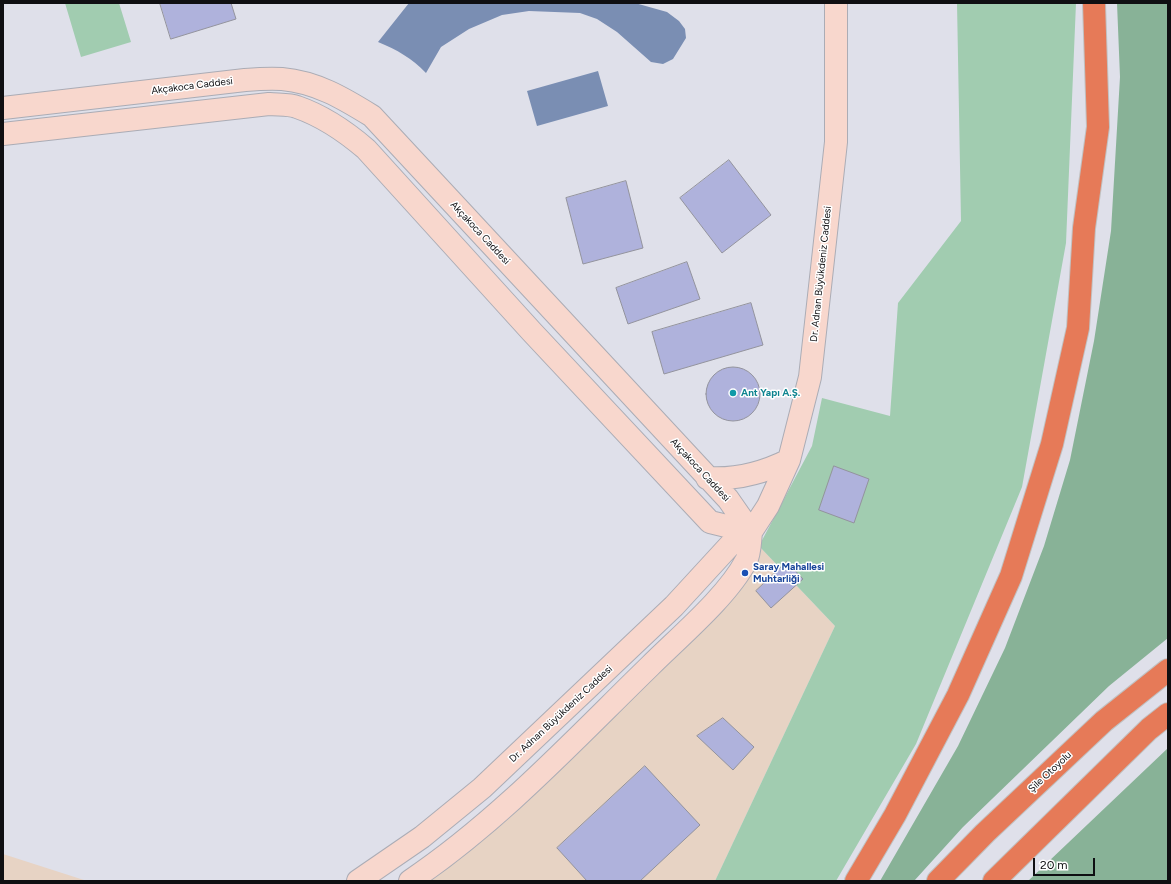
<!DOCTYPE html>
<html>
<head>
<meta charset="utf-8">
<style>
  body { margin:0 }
  #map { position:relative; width:1171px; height:884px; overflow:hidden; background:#dfe0ea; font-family:Figtree,sans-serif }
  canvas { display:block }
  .frame { position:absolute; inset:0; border:4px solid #0f0f12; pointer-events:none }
  .scale { position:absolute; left:1033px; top:858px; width:62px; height:18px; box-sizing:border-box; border:2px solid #0f0f12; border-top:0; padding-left:5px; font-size:12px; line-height:14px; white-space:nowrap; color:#0f0f12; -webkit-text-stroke:3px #fff; paint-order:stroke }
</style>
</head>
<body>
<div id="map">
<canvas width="1171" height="884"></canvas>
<div class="frame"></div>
<div class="scale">20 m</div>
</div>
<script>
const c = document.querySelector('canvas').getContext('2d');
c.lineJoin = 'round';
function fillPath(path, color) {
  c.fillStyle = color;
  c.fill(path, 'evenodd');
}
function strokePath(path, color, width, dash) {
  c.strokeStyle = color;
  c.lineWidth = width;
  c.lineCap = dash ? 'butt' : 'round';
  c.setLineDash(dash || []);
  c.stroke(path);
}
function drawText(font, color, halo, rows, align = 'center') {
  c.font = font + ' Figtree,sans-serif';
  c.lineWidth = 3;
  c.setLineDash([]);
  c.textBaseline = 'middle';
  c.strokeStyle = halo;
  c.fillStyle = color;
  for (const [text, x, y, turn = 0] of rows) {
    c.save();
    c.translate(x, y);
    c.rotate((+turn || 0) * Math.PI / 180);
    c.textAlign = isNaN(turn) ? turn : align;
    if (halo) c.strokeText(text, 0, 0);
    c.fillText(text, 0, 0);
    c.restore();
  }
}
const commercial = new Path2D(`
  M759 546 835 626 715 881H408L437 863Z
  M3 854 87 881H3Z`);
const green = new Path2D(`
  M65 3H119L131 42 81 57Z
  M957 3H1076L1066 243 1022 487 916 744 836 881H715L835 626 759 546 812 446 822 398 890 416 898 303 961 221Z`);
const forest = new Path2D(`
  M1117 3H1168V638L1109 686 963 827 914 881H880L958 746 1005 648 1044 546 1070 460 1094 341 1111 231 1120 77Z
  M1168 748V881H1028Z`);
const water = new Path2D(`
  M409 3H635L667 12 679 21 685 29 686 38 673 59 663 64 651 62 617 32 597 19 580 13 529 11 502 15 469 29 441 47 426 73C412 58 397 50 378 42Z
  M598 71 608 106 537 126 527 91Z`);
const building = new Path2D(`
  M160 3H231L236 19 171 39Z
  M729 160 771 215 722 253 680 198Z
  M626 181 643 248 583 264 566 198Z
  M687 262 700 299 628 324 616 288Z
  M751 303 763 345 664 374 652 332Z
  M706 394a27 27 0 1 1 54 0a27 27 0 1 1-54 0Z
  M834 466 869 479 854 523 819 510Z
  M787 562 803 579 771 608 756 591Z
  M723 718 754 747 733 770 697 736Z
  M645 766 700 825 640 881H587L557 848Z`);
const secondary = new Path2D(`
  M3 108 245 80C257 79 270 78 282 79 316 82 343 98 372 116L728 499 751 532
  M3 134 269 104C278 105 289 104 297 107 323 116 345 131 366 149L532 332 710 522 751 532
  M707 478C736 480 763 473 789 460
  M358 881 422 837 482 788 674 606 731 544 751 532 768 506 789 460 810 377 836 142V3
  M410 881C499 821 573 741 650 666 679 637 727 597 746 561 750 554 750 541 751 532`);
const highway = new Path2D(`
  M856 881 895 815 958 695 1011 576 1052 444 1078 328 1084 228 1098 127 1094 3
  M938 881 985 833 1104 721 1168 670
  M994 881 1149 729 1168 714`);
const markers = [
  [733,393,4,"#0f9aa8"],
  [745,573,4,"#1a4fb4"]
];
const streetNames = [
  ["Akçakoca Caddesi",192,86,-7],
  ["Akçakoca Caddesi",480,233,47],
  ["Dr. Adnan Büyükdeniz Caddesi",821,274,-84],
  ["Akçakoca Caddesi",700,470,47],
  ["Dr. Adnan Büyükdeniz Caddesi",561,714,-43],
  ["Şile Otoyolu",1050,772,-43]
];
const cultureNames = [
  ["Ant Yapı A.Ş.",741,393]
];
const transitNames = [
  ["Saray Mahallesi",753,567],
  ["Muhtarliği",753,579]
];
fillPath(commercial, '#e7d3c4');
fillPath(green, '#a1ccb0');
fillPath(forest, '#88b297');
fillPath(water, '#7a8eb3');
fillPath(building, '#afb2dc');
strokePath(building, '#93939d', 1);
strokePath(secondary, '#abacb5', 24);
strokePath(highway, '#c1c1c1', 24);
strokePath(secondary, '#f8d7cd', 22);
strokePath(highway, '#e67a58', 22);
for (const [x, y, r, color] of markers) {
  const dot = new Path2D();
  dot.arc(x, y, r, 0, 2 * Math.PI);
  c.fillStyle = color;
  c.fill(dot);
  strokePath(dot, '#fff', 1.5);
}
drawText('10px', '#0f0f12', '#fff', streetNames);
drawText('bold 10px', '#0d838f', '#fff', cultureNames, 'left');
drawText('bold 10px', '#164399', '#fff', transitNames, 'left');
</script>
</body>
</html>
